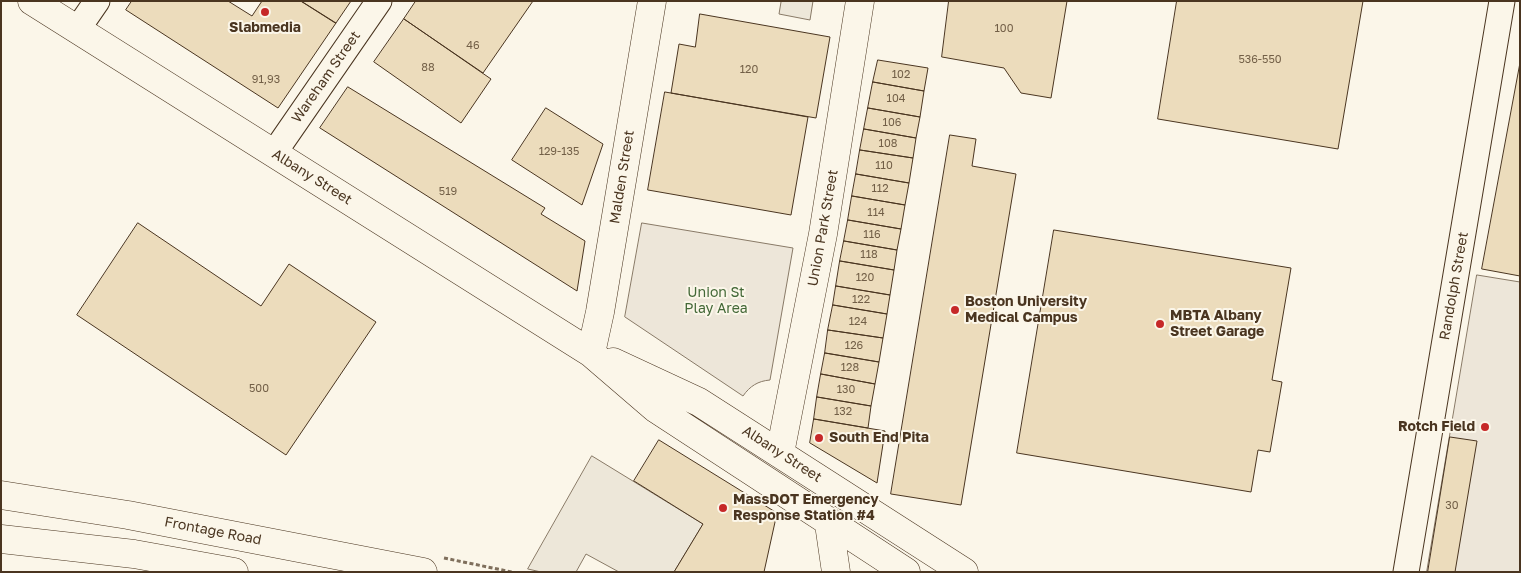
<!DOCTYPE html>
<html>
<head>
<meta charset="utf-8">
<style>
  body { margin:0 }
  #map { position:relative; width:1521px; height:573px; overflow:hidden; background:#fbf6e9; font-family:"Golos Text",sans-serif }
  canvas { display:block }
  .frame { position:absolute; inset:0; border:2px solid #4a3520; pointer-events:none }
</style>
</head>
<body>
<div id="map">
<canvas width="1521" height="573"></canvas>
<div class="frame"></div>
</div>
<script>
const c = document.querySelector('canvas').getContext('2d');
c.lineJoin = 'round';
function fillPath(path, color) {
  c.fillStyle = color;
  c.fill(path, 'evenodd');
}
function strokePath(path, color, width, dash) {
  c.strokeStyle = color;
  c.lineWidth = width;
  c.lineCap = dash ? 'butt' : 'round';
  c.setLineDash(dash || []);
  c.stroke(path);
}
function drawText(font, color, halo, rows, align = 'center') {
  c.font = font + ' "Golos Text",sans-serif';
  c.lineWidth = 4;
  c.setLineDash([]);
  c.textBaseline = 'middle';
  c.strokeStyle = halo;
  c.fillStyle = color;
  for (const [text, x, y, turn = 0] of rows) {
    c.save();
    c.translate(x, y);
    c.rotate((+turn || 0) * Math.PI / 180);
    c.textAlign = isNaN(turn) ? turn : align;
    if (halo) c.strokeText(text, 0, 0);
    c.fillText(text, 0, 0);
    c.restore();
  }
}
const green = new Path2D(`
  M642 223 793 248 770 380C758 381 750 386 743 396L625 317Z
  M1477 275 1520 282V572H1427Z`);
const parking = new Path2D(`
  M778 1H813L810 20 779 14 781 2Z
  M592 456 703 524 674 572H619L586 554 576 572H541L528 569Z`);
const building = new Path2D(`
  M132 1H228L252 16 262 1H301L336 23 278 108 126 10Z
  M301 1H351L336 23Z
  M416 1H533L483 73 404 19Z
  M949 1H1067L1051 98 1021 93 1004 68 942 57Z
  M1177 1H1363L1338 149 1158 119Z
  M700 14 830 37 816 118 671 93 679 44 695 47Z
  M404 19 491 79 461 123 374 62Z
  M878 60 928 68 924 91 873 82Z
  M1520 63V276L1482 269Z
  M873 82 924 91 920 117 868 108Z
  M348 87 545 208 541 214 585 241 577 291 320 128Z
  M665 92 808 117 791 215 648 190Z
  M546 108 603 144 582 205 512 160Z
  M868 108 920 117 916 138 864 129Z
  M864 129 916 138 913 158 860 150Z
  M950 135 976 139 972 166 1016 174 961 505 891 494Z
  M860 150 913 158 909 183 856 174Z
  M856 174 909 183 905 205 852 196Z
  M852 196 905 205 901 229 848 220Z
  M848 220 901 229 897 250 844 241Z
  M138 223 261 306 289 264 376 322 286 455 77 315Z
  M1054 230 1291 268 1272 380 1282 382 1270 452 1258 450 1251 492 1017 453Z
  M844 241 897 250 894 270 840 261Z
  M840 261 894 270 890 295 836 286Z
  M836 286 890 295 887 314 833 305Z
  M833 305 887 314 883 338 828 330Z
  M828 330 883 338 879 362 825 353Z
  M825 353 879 362 875 384 821 374Z
  M821 374 875 384 871 406 817 397Z
  M817 397 871 406 868 428 814 419Z
  M814 419 885 431 877 483 810 443Z
  M1450 437 1477 441 1455 572H1428Z
  M659 440 777 513 764 572H674L703 524 634 481Z`);
const path = new Path2D(`
  M444 558 512 572`);
const minor = new Path2D(`
  M77 30 97 1
  M274 153 379 1
  M1406 572 1502 1`);
const major = new Path2D(`
  M32 1 591 353 655 408 906 572
  M591 353 600 312 652 1
  M613 362 699 402 964 572
  M780 453 823 234 860 1
  M1 495 128 515 423 572
  M829 524 836 572`);
const highway = new Path2D(`
  M1 539 134 554 234 572`);
const markers = [
  [265,12,5,"#c62828"],
  [955,310,5,"#c62828"],
  [1160,324,5,"#c62828"],
  [1485,427,5,"#c62828"],
  [819,438,5,"#c62828"],
  [723,508,5,"#c62828"]
];
const numberNames = [
  ["100",1004,29],
  ["46",473,46],
  ["536-550",1260,60],
  ["88",428,68],
  ["120",749,70],
  ["102",901,75],
  ["91,93",266,80],
  ["104",896,99],
  ["106",892,123],
  ["108",888,144],
  ["129-135",559,152],
  ["110",884,166],
  ["112",880,189],
  ["519",448,192],
  ["114",876,213],
  ["116",872,235],
  ["118",869,255],
  ["120",865,278],
  ["122",861,300],
  ["124",858,322],
  ["126",854,346],
  ["128",850,368],
  ["500",259,389],
  ["130",846,390],
  ["132",843,412],
  ["30",1452,506]
];
const poiNames = [
  ["Slabmedia",265,28,"center"],
  ["Boston University",965,302],
  ["Medical Campus",965,318],
  ["MBTA Albany",1170,316],
  ["Street Garage",1170,332],
  ["Rotch Field",1475,427,"right"],
  ["South End Pita",829,438],
  ["MassDOT Emergency",733,500],
  ["Response Station #4",733,516]
];
const streetNames = [
  ["Wareham Street",326,77,-55],
  ["Albany Street",312,177,32],
  ["Malden Street",622,177,-81],
  ["Union Park Street",823,228,-80],
  ["Randolph Street",1454,286,-80],
  ["Albany Street",782,454,33],
  ["Frontage Road",213,531,11]
];
const parkNames = [
  ["Union St",716,293],
  ["Play Area",716,309]
];
fillPath(green, '#ede6d9');
strokePath(green, '#887966', 1);
fillPath(parking, '#ede7d9');
strokePath(parking, '#887966', 1);
fillPath(building, '#ecdcbc');
strokePath(building, '#4a3520', 1);
strokePath(minor, '#4a3520', 27);
strokePath(major, '#4a3520', 29);
strokePath(highway, '#4a3520', 29);
strokePath(path, '#7f6f5c', 3, [4, 2.5]);
strokePath(minor, '#fbf6e9', 25);
strokePath(major, '#fbf6e9', 28);
strokePath(highway, '#fbf6e9', 28);
for (const [x, y, r, color] of markers) {
  const dot = new Path2D();
  dot.arc(x, y, r, 0, 2 * Math.PI);
  c.fillStyle = color;
  c.fill(dot);
  strokePath(dot, '#fbf6e9', 2);
}
drawText('11px', '#725f47', null, numberNames);
drawText('bold 14px', '#4a3520', '#fbf6e9', poiNames, 'left');
drawText('14px', '#4a3520', '#fbf6e9', streetNames);
drawText('14px', '#436837', '#fbf6e9', parkNames);
</script>
</body>
</html>
